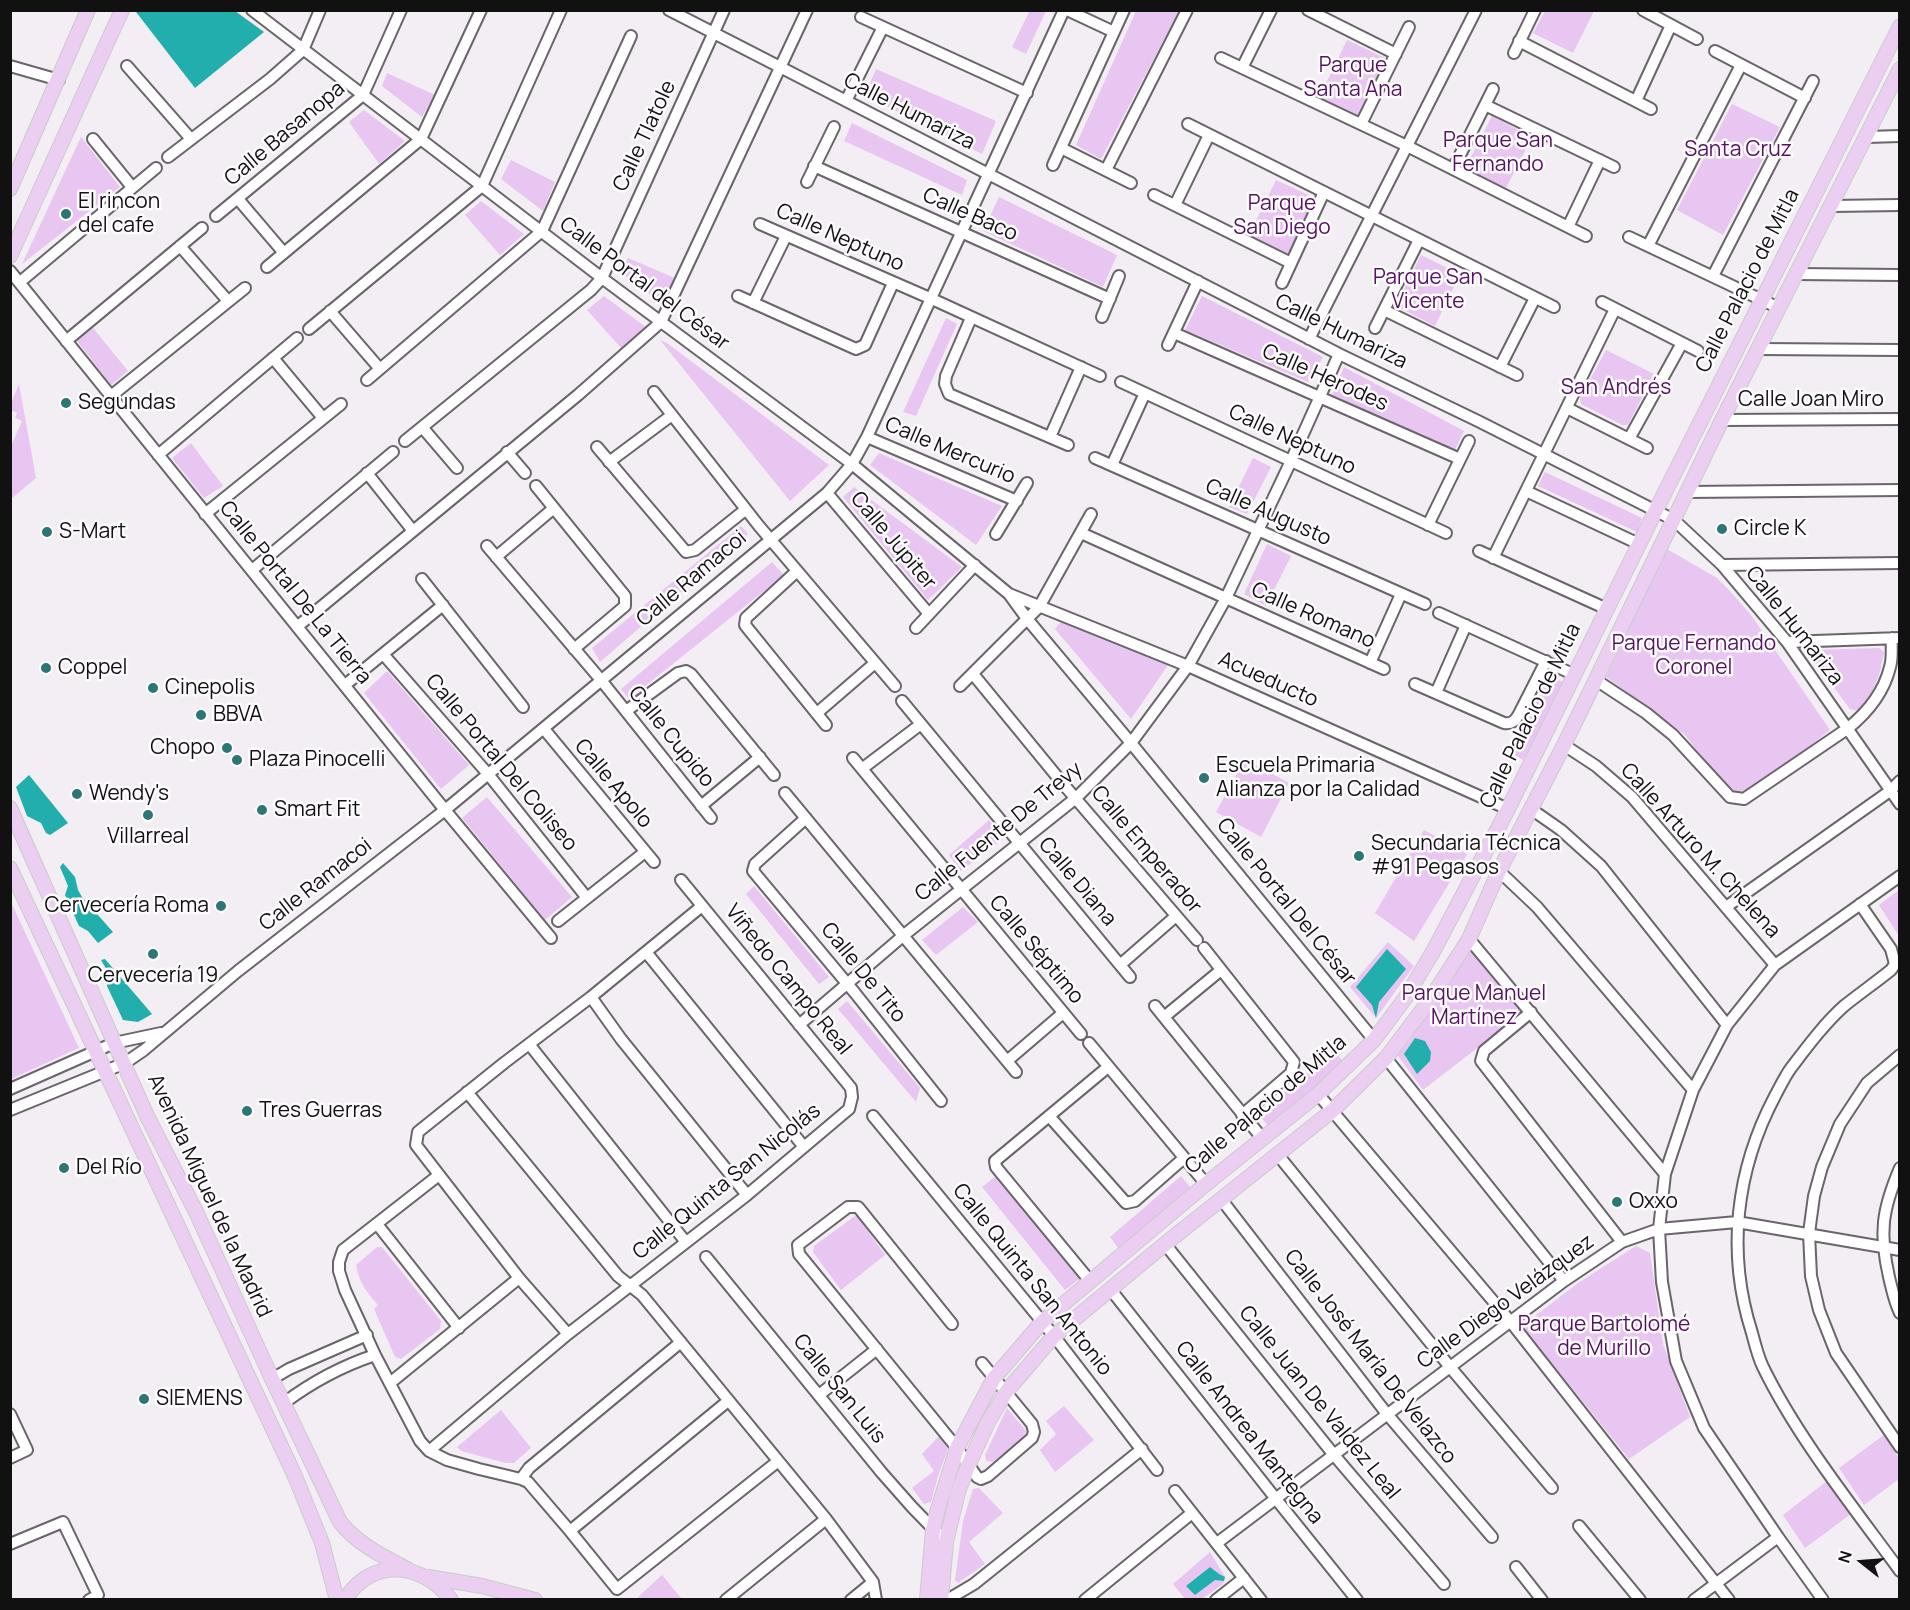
<!DOCTYPE html>
<html>
<head>
<meta charset="utf-8">
<style>
  body { margin:0 }
  #map { position:relative; width:1910px; height:1610px; overflow:hidden; background:#f2eef3; font-family:Manrope,sans-serif }
  canvas { display:block }
  .frame { position:absolute; inset:0; border:12px solid #121112; pointer-events:none }
  .north { position:absolute; left:1832px; top:1532px; width:60px; height:60px; -webkit-text-stroke:4px #fefcff; paint-order:stroke; rotate:287deg; font-size:16px; font-weight:700; line-height:24px; text-align:center; color:#121112 }
  .north::after { content:''; display:block; margin:auto; width:21px; height:27px; background:#121112; clip-path:polygon(50% 0,100% 100%,50% 72%,0 100%) }
</style>
</head>
<body>
<div id="map">
<canvas width="1910" height="1610"></canvas>
<div class="frame"></div>
<div class="north">N</div>
</div>
<script>
const c = document.querySelector('canvas').getContext('2d');
c.lineJoin = 'round';
function fillPath(path, color) {
  c.fillStyle = color;
  c.fill(path, 'evenodd');
}
function strokePath(path, color, width, dash) {
  c.strokeStyle = color;
  c.lineWidth = width;
  c.lineCap = dash ? 'butt' : 'round';
  c.setLineDash(dash || []);
  c.stroke(path);
}
function drawText(font, color, halo, rows, align = 'center') {
  c.font = font + ' Manrope,sans-serif';
  c.lineWidth = 5;
  c.setLineDash([]);
  c.textBaseline = 'middle';
  c.strokeStyle = halo;
  c.fillStyle = color;
  for (const [text, x, y, turn = 0] of rows) {
    c.save();
    c.translate(x, y);
    c.rotate((+turn || 0) * Math.PI / 180);
    c.textAlign = isNaN(turn) ? turn : align;
    if (halo) c.strokeText(text, 0, 0);
    c.fillText(text, 0, 0);
    c.restore();
  }
}
const green = new Path2D(`
  M1030 10 1046 11 1026 54 1012 47Z
  M1136 11H1179L1101 159 1076 145Z
  M1545 11H1594L1573 53 1533 33Z
  M1347 40 1387 59 1359 116 1319 98Z
  M876 69 996 121 982 154 865 95Z
  M387 73 435 95 422 117 382 86Z
  M1732 104 1780 127 1723 235 1677 210Z
  M364 110 405 141 379 164 349 122Z
  M1492 116 1532 137 1505 190 1465 169Z
  M852 123 967 180 962 195 844 141Z
  M81 137 120 187 22 264Z
  M511 160 555 182 543 211 501 179Z
  M1276 180 1315 198 1288 254 1249 235Z
  M999 197 1117 255 1103 287 983 231Z
  M481 201 524 234 500 255 465 215Z
  M1421 255 1460 274 1435 326 1396 306Z
  M628 258 677 279 662 303 620 272Z
  M604 296 647 328 622 349 587 310Z
  M1202 296 1323 357 1308 382 1185 330Z
  M946 318 957 324 916 416 903 412Z
  M93 328 128 371 111 385 77 341Z
  M660 340 667 343 829 465 790 501Z
  M1606 350 1654 374 1628 425H1622L1581 404 1580 398Z
  M1344 367 1464 431 1454 452 1332 395Z
  M19 384 36 478 11 499V446L22 421 15 418 17 413 11 410V403Z
  M191 443 223 486 204 498 172 458Z
  M879 453 1002 506 976 545 870 465Z
  M1253 458 1271 467 1247 514 1229 507Z
  M1545 472 1642 518 1637 532 1538 486Z
  M854 487 962 567 928 600 843 497Z
  M741 526 748 534 600 662 592 648Z
  M1267 544 1291 556 1266 606 1244 594Z
  M1667 549 1717 578 1729 590 1751 615 1830 730 1757 788 1746 792 1735 791 1725 785 1684 734 1606 677Z
  M772 562 784 575 629 699 621 689Z
  M1062 620 1168 665 1131 719 1055 629Z
  M1879 648 1884 652C1881 673 1874 694 1859 711L1850 709 1810 655 1812 650Z
  M387 671 469 765 441 789 364 693Z
  M1548 677 1564 682 1523 760 1513 754Z
  M1245 759 1289 783 1261 837 1216 812Z
  M487 797 572 897 545 920 462 818Z
  M989 820 1003 839 961 871 949 855Z
  M1424 830 1467 854 1414 941 1375 913Z
  M754 886 829 977 819 984 746 894Z
  M1899 890V936L1879 905Z
  M10 900 79 1048 11 1079H10Z
  M963 907 978 922 936 955 922 940Z
  M1388 942 1414 966 1376 1018 1350 987Z
  M1472 948 1525 1011 1423 1090 1396 1053Z
  M847 1001 920 1088 916 1102 838 1009Z
  M1334 1050 1344 1063 1268 1126 1259 1114Z
  M996 1176 1082 1277 1065 1290 982 1187Z
  M1181 1176 1191 1188 1119 1249 1110 1237Z
  M855 1216 858 1217 885 1255 841 1290 813 1252 814 1246Z
  M1636 1246 1650 1253 1663 1344 1690 1417 1629 1459 1522 1326 1578 1283Z
  M377 1247H382L441 1321 440 1329 401 1359 395 1357 374 1309 378 1305C368 1294 358 1281 356 1265Z
  M1064 1406 1094 1440 1055 1472 1040 1450 1056 1434 1046 1421Z
  M1007 1408 1026 1431 1024 1439 993 1462 986 1461 985 1455Z
  M501 1410 531 1448 514 1463H506L461 1451 457 1447Z
  M1884 1435 1899 1458V1479L1864 1505 1839 1468Z
  M939 1436 948 1449 938 1476 931 1502 924 1504 912 1488 934 1471 922 1454Z
  M1827 1481 1851 1514 1805 1548 1783 1515Z
  M979 1488 1003 1513 969 1542 985 1564 958 1583 955 1580 963 1521 973 1489Z
  M1210 1552 1225 1577 1223 1584 1202 1599H1185L1173 1584Z
  M662 1575 682 1599H640L638 1597Z`);
const water = new Path2D(`
  M137 10 235 11 264 32 195 88 136 12Z
  M29 775 68 823 50 835 46 833 41 823 27 816 16 787Z
  M63 863 75 877 78 890 82 897 113 932 98 943 88 931 79 926 65 895 68 886 60 867Z
  M1387 949 1406 969 1379 1002 1376 1018 1372 1005 1356 987Z
  M105 959 152 1014 138 1022 123 1020 107 986 108 972 101 960Z
  M1415 1038 1425 1041 1431 1052 1430 1061 1417 1074 1404 1054Z
  M1210 1567 1219 1574 1225 1577 1224 1581 1215 1580 1195 1595 1186 1586Z`);
const minor = new Path2D(`
  M252 10 602 278 852 464 1009 594 1028 620 1131 743 1374 1040
  M669 10 1339 354 1478 421 1674 520 1722 565 1787 642 1900 804
  M1067 10 1114 32
  M1308 10 1396 54
  M1643 10 1697 39
  M861 17 1027 93
  M1519 41 1651 109
  M1715 51 1805 98
  M1514 53 1535 10
  M1221 58 1407 146 1586 236
  M10 66 59 80
  M127 66 191 139
  M1242 68 1271 10
  M846 101 883 27
  M1636 101 1671 25
  M1485 105 1614 167
  M1188 124 1554 307
  M1361 124 1409 27
  M1867 137 1900 136
  M93 139 132 187
  M1061 148 1131 183
  M168 157 270 79 303 50 320 10
  M1053 165 1124 10
  M814 166 1110 299
  M1453 169 1493 89
  M1106 170 1187 10
  M807 182 834 127
  M1154 195 1291 263
  M238 199 284 253
  M1175 205 1209 135
  M1831 206 1900 205
  M216 216 363 95 401 10
  M760 224 932 299 1100 376
  M1568 227 1600 160
  M1629 237 1779 308
  M180 246 228 301
  M1648 246 1741 65
  M267 267 421 139 481 10
  M10 271 445 810 551 938
  M1796 274 1900 275
  M1713 276 1813 81
  M20 282 156 168
  M1282 283 1324 192
  M738 296 856 349 865 345 893 283
  M1602 302 1698 351
  M753 303 786 236
  M1384 310 1517 375
  M330 311 380 369
  M1102 317 1119 276
  M971 318 946 376 945 384 949 394 1068 445
  M1375 328 1419 240
  M309 329 482 186 561 10
  M1174 333 1460 459
  M1309 339 1476 10
  M66 341 202 228
  M1168 345 1198 281
  M1758 349 1900 350
  M273 358 323 418
  M1500 367 1535 298
  M367 380 542 231 631 36
  M1121 382 1446 533
  M654 392 759 526 895 686
  M111 396 245 288
  M1567 408 1647 448
  M1722 420 1900 419
  M422 427 457 468
  M867 437 1017 501
  M1050 437 1081 367
  M1629 439 1682 343
  M405 441 591 290 602 278 724 10
  M597 447 686 552 695 550 745 510
  M507 452 525 473
  M158 455 297 338
  M1095 458 1425 604
  M609 462 672 415
  M1112 465 1145 393
  M367 473 413 531
  M536 486 625 596V606L574 649
  M1526 491 1639 544
  M1687 492 1900 490
  M827 493 929 614
  M205 514 341 404
  M1428 525 1469 441
  M1081 533 1384 669
  M996 534 1027 483
  M487 546 601 680 711 818
  M1479 551 1607 609
  M496 557 554 508
  M1493 558 1615 309
  M1722 565 1900 563
  M252 570 393 452
  M797 571 746 618 745 625 826 725
  M422 579 523 707
  M1009 594 1188 666 1508 809
  M1439 613 1575 675
  M298 626 578 395 661 322 807 10
  M916 628 975 565
  M1787 642 1900 638
  M383 654 488 774 587 898
  M1370 663 1401 594
  M973 674 1064 785 1197 940
  M1596 680 1646 713 1673 735 1730 797 1744 799 1847 729C1867 713 1884 692 1890 667 1893 658 1891 647 1892 638
  M1415 684 1504 723C1512 724 1515 721 1519 714L1546 661
  M345 685 443 605
  M960 686 1039 607 1091 514
  M1436 693 1466 625
  M902 701 1130 977
  M626 711 678 673 686 671 691 674 774 775
  M817 713 875 663
  M544 729 654 862
  M1564 745 1596 766 1632 797 1775 965
  M853 758 1081 1034
  M863 768 921 724
  M785 793 1016 1072
  M701 806 760 757
  M1531 809 1561 830 1601 866 1727 1025
  M806 818 755 864 753 871 855 993 941 1101
  M1499 871 1537 907 1693 1090
  M1860 904 1891 949 1895 964 1891 970C1876 982 1859 994 1844 1006 1824 1024 1807 1047 1791 1068 1785 1076 1780 1087 1775 1096 1736 1170 1726 1252 1752 1333 1755 1344 1758 1357 1763 1367 1797 1437 1854 1508 1900 1571
  M1726 907 1890 791 1900 781
  M558 921 645 852
  M1469 939 1665 1174
  M1204 948 1294 1062 1291 1073 1242 1115
  M646 952 804 1147
  M1120 965 1176 916
  M591 997 621 1039 747 1195
  M1155 1006 1262 1138
  M1531 1012 1484 1051 1481 1061 1622 1242
  M1164 1017 1221 970
  M799 1025 904 935 1076 798 1131 743 1188 666 1226 598 1291 461 1339 354
  M1089 1043 1206 1184
  M529 1044 685 1241
  M1900 1055 1867 1083 1840 1124 1822 1167 1814 1196 1809 1233 1811 1276 1819 1310 1836 1353 1900 1447
  M1386 1058 1564 1281
  M1007 1061 1063 1013
  M10 1089 114 1043 161 1033
  M467 1092 618 1276 642 1295 826 1519 873 1582 876 1600
  M1318 1094 1510 1321 1729 1600
  M10 1110 125 1063 144 1050 238 971 445 810 827 493 852 464 867 437 1064 10
  M873 1116 1054 1336 1157 1470
  M1049 1116 1126 1203 1135 1201 1184 1158
  M1278 1155 1450 1367 1552 1488
  M1900 1168C1882 1210 1879 1233 1889 1277 1892 1289 1894 1301 1900 1313
  M439 1175 343 1250 339 1262V1271L345 1290 375 1355 420 1441 429 1451 447 1460 479 1469 521 1479 528 1482 570 1531 728 1401
  M1221 1199 1387 1414 1492 1537
  M377 1224 459 1328
  M1165 1244 1334 1455 1444 1584
  M706 1257 882 1473 912 1507 946 1542
  M1090 1281 996 1167 995 1161 1108 1067
  M1111 1290 1276 1499 1357 1600
  M952 1324 858 1207H848L798 1245 799 1254 957 1448 977 1477 981 1479 988 1476 1032 1438 1034 1432 1032 1424 982 1363
  M568 1334 519 1278 416 1145 418 1132 504 1063 591 997 702 906
  M272 1379 289 1369 367 1335
  M390 1383 519 1278
  M819 1395 877 1349
  M284 1403C312 1382 342 1366 375 1355
  M10 1414 27 1450 10 1458
  M429 1451 568 1334 747 1195 849 1109 852 1097 851 1088 681 880
  M521 1479 529 1468 681 1342
  M1175 1491 1261 1600
  M1579 1526 1640 1600
  M570 1531 617 1589 777 1462
  M1217 1543 1564 1281 1622 1242 1659 1229 1737 1222 1900 1250
  M10 1544 63 1522 98 1595 89 1600
  M1516 1567 1542 1600
  M726 1600 826 1519
  M851 1600 873 1582
  M947 1600 974 1584 1142 1449
  M1085 1600 1192 1513
  M1216 1600 1244 1578
  M1694 1600 1778 1537
  M1823 1600 1778 1537 1704 1428 1676 1361 1662 1282 1659 1229 1665 1174 1693 1090 1727 1025 1775 965 1900 876`);
const major = new Path2D(`
  M10 189 88 10
  M10 256 122 10
  M10 808 147 1116 196 1212 272 1379 340 1522C357 1544 384 1557 409 1570
  M10 868 294 1474 322 1543 337 1600
  M428 1577 482 1586 535 1600
  M345 1600C370 1557 424 1562 451 1600
  M927 1600 933 1529 938 1509 957 1448 994 1378 1042 1322 1206 1184 1318 1094 1374 1040 1406 997 1434 950 1508 809 1656 510 1900 26
  M941 1600 946 1542 958 1492 968 1466 988 1422 1006 1392 1054 1336 1165 1244 1332 1111 1386 1058 1429 1001 1469 939 1499 871 1564 745 1722 420 1900 69`);
const markers = [
  [66,214,6,"#2c7675"],
  [66,403,6,"#2c7675"],
  [1722,529,6,"#2c7675"],
  [47,532,6,"#2c7675"],
  [46,668,6,"#2c7675"],
  [153,688,6,"#2c7675"],
  [201,715,6,"#2c7675"],
  [227,748,6,"#2c7675"],
  [237,760,6,"#2c7675"],
  [1204,778,6,"#2c7675"],
  [77,794,6,"#2c7675"],
  [262,810,6,"#2c7675"],
  [148,815,6,"#2c7675"],
  [1359,856,6,"#2c7675"],
  [221,906,6,"#2c7675"],
  [153,954,6,"#2c7675"],
  [247,1111,6,"#2c7675"],
  [64,1168,6,"#2c7675"],
  [1617,1202,6,"#2c7675"],
  [144,1399,6,"#2c7675"]
];
const parkNames = [
  ["Parque",1353,66],
  ["Santa Ana",1353,90],
  ["Parque San",1498,141],
  ["Fernando",1498,165],
  ["Santa Cruz",1738,150],
  ["Parque",1282,204],
  ["San Diego",1282,228],
  ["Parque San",1428,278],
  ["Vicente",1428,302],
  ["San Andrés",1616,388],
  ["Parque Fernando",1694,644],
  ["Coronel",1694,668],
  ["Parque Manuel",1474,994],
  ["Martínez",1474,1018],
  ["Parque Bartolomé",1604,1325],
  ["de Murillo",1604,1349]
];
const streetNames = [
  ["Calle Humariza",909,112,27],
  ["Calle Basanopa",285,134,-40],
  ["Calle Tlatole",645,136,-65],
  ["Calle Baco",970,215,24],
  ["Calle Neptuno",840,238,24],
  ["Calle Palacio de Mitla",1748,281,-63],
  ["Calle Portal del César",644,284,37],
  ["Calle Humariza",1341,332,26],
  ["Calle Herodes",1325,378,24],
  ["Calle Joan Miro",1811,400],
  ["Calle Neptuno",1292,440,25],
  ["Calle Mercurio",950,451,23],
  ["Calle Augusto",1268,513,24],
  ["Calle Júpiter",893,541,50],
  ["Calle Ramacoi",692,579,-40],
  ["Calle Portal De La Tierra",295,593,51],
  ["Calle Romano",1313,616,24],
  ["Calle Humariza",1794,626,52],
  ["Acueducto",1268,680,24],
  ["Calle Palacio de Mitla",1531,716,-64],
  ["Calle Cupido",671,737,51],
  ["Calle Portal Del Coliseo",501,763,50],
  ["Calle Apolo",613,784,50],
  ["Calle Fuente De Trevy",999,832,-39],
  ["Calle Emperador",1146,850,50],
  ["Calle Arturo M. Chelena",1700,851,48],
  ["Calle Diana",1077,882,50],
  ["Calle Ramacoi",316,885,-38],
  ["Calle Portal Del César",1286,902,51],
  ["Calle Séptimo",1036,950,50],
  ["Calle De Tito",863,973,51],
  ["Viñedo Campo Real",788,980,51],
  ["Calle Palacio de Mitla",1266,1105,-40],
  ["Calle Quinta San Nicolás",727,1182,-39],
  ["Avenida Miguel de la Madrid",209,1196,65],
  ["Calle Quinta San Antonio",1032,1280,51],
  ["Calle Diego Velázquez",1506,1302,-36],
  ["Calle José María De Velazco",1370,1357,52],
  ["Calle San Luis",839,1389,51],
  ["Calle Juan De Valdez Leal",1319,1403,51],
  ["Calle Andrea Mantegna",1249,1433,52]
];
const poiNames = [
  ["El rincon",78,202],
  ["del cafe",78,226],
  ["Segundas",78,403],
  ["Circle K",1734,529],
  ["S-Mart",59,532],
  ["Coppel",58,668],
  ["Cinepolis",165,688],
  ["BBVA",213,715],
  ["Chopo",215,748,"right"],
  ["Plaza Pinocelli",249,760],
  ["Escuela Primaria",1216,766],
  ["Alianza por la Calidad",1216,790],
  ["Wendy's",89,794],
  ["Smart Fit",274,810],
  ["Villarreal",148,837,"center"],
  ["Secundaria Técnica",1371,844],
  ["#91 Pegasos",1371,868],
  ["Cervecería Roma",209,906,"right"],
  ["Cervecería 19",153,976,"center"],
  ["Tres Guerras",259,1111],
  ["Del Río",76,1168],
  ["Oxxo",1629,1202],
  ["SIEMENS",156,1399]
];
fillPath(green, '#e9c5f2');
fillPath(water, '#21aead');
strokePath(minor, '#69656a', 14);
strokePath(major, '#cbcbcb', 16);
strokePath(minor, '#fff', 10);
strokePath(major, '#eccef3', 14);
for (const [x, y, r, color] of markers) {
  const dot = new Path2D();
  dot.arc(x, y, r, 0, 2 * Math.PI);
  c.fillStyle = color;
  c.fill(dot);
  strokePath(dot, '#fefcff', 2);
}
drawText('21px', '#551263', '#fefcff', parkNames);
drawText('21px', '#121112', '#fefcff', streetNames);
drawText('21px', '#121112', '#fefcff', poiNames, 'left');
</script>
</body>
</html>
